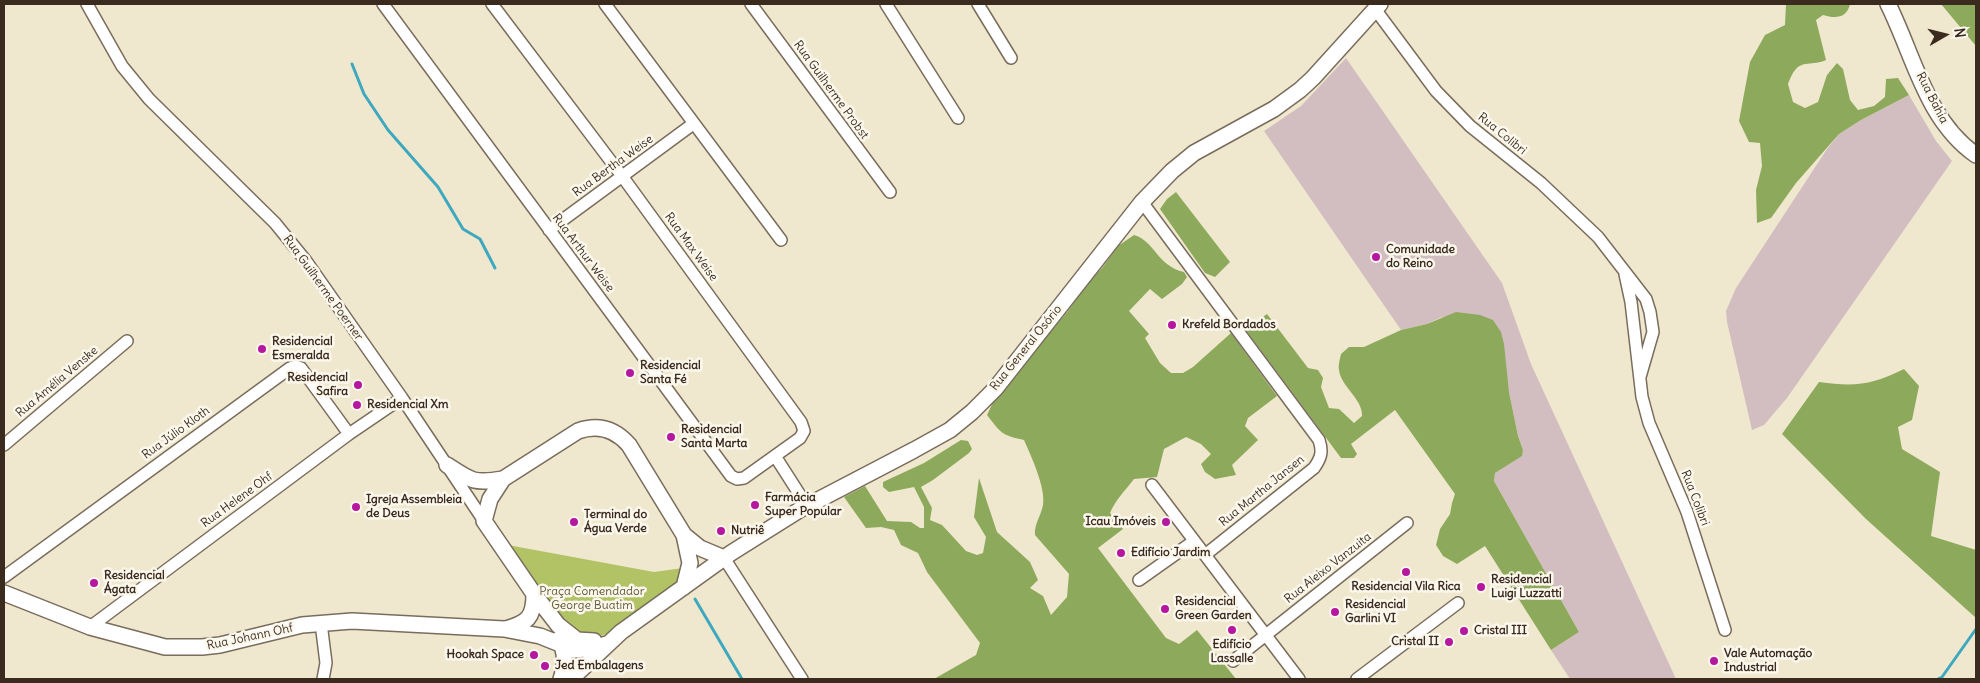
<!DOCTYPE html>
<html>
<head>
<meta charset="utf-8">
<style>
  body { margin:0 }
  #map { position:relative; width:1980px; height:683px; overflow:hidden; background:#f0e8ce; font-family:Delius,sans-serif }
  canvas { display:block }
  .frame { position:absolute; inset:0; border:5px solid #3b2a1e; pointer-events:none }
  .north { position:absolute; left:1920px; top:10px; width:50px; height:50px; -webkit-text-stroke:4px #fbf7ec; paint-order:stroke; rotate:82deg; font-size:14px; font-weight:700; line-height:20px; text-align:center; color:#3b2a1e }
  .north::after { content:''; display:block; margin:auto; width:18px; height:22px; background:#3b2a1e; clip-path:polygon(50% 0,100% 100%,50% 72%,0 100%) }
</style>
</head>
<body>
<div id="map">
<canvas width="1980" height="683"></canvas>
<div class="frame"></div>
<div class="north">N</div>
</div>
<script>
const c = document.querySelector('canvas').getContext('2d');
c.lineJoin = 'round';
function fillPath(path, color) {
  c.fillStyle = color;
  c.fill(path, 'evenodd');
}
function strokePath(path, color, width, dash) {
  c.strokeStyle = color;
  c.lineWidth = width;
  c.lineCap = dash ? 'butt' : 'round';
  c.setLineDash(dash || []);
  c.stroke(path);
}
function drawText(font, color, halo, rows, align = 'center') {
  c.font = font + ' Delius,sans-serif';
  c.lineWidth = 5;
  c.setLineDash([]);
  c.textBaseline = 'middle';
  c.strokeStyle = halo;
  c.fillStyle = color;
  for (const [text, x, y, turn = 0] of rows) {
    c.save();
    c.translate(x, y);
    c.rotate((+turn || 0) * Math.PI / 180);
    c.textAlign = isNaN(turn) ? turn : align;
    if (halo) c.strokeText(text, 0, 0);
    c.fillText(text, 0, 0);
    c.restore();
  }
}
const industrial = new Path2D(`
  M1346 58 1502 283 1531 364 1676 679H1570L1551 650 1579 632 1494 481 1495 473 1521 456 1523 450 1518 436 1509 392 1506 371 1442 317 1427 324 1401 330 1264 131 1301 106Z
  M1909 95 1936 141 1952 161 1787 398 1764 425 1752 430 1727 322 1726 311 1736 288 1827 149 1839 134 1861 120Z`);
const green = new Path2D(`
  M508 545 654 572 683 568 677 582 607 634 595 637 566 629Z`);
const forest = new Path2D(`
  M1786 4H1850C1847 18 1836 19 1823 15L1816 20 1826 60C1817 65 1802 61 1796 69 1792 73 1790 79 1788 84L1793 102 1805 108 1818 102 1827 75 1837 63 1843 69 1850 100 1858 110 1874 106 1885 97 1886 79 1898 78 1909 95 1861 120 1839 134 1796 183 1771 218 1757 223 1756 190 1762 166 1760 143 1749 142 1739 121 1750 62 1765 35 1785 25Z
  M1941 4H1976V46Z
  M1176 192 1230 262 1215 277 1205 273 1160 209 1167 199Z
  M1134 235C1155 241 1157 266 1184 272L1187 277 1182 284 1162 299 1150 289 1129 311 1149 334 1145 338 1160 363 1171 373H1183L1193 367 1231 333 1277 396 1248 418 1245 426 1258 440 1232 465 1236 475 1215 479 1205 472 1201 464 1211 454 1201 444 1186 437 1164 449 1157 477 1134 479C1125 491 1116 499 1110 513L1123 529 1098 548 1166 638 1179 644 1197 630 1236 679H934L976 655 980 643 927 572 918 553 901 545 894 530 881 527 866 528 844 497 865 486 887 521 911 522 920 528H924V507L914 487 889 492 883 487V482L924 463 961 440 968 441 972 449 969 453 933 480 921 487 932 508 930 520 942 525 966 551 977 555 983 553 986 537 974 517 979 478 997 532 1030 562 1038 580 1030 588 1043 596 1051 615 1067 597 1069 574 1035 535C1034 524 1041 516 1043 505 1046 488 1031 456 1024 440 1001 435 1001 433 987 415L995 398 1068 311 1089 281 1102 268 1118 246Z
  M1456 312 1480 315 1493 320 1501 332 1504 344 1509 392 1518 436 1523 450 1522 456 1495 473 1494 481 1579 632 1551 650 1485 546 1457 564 1443 556 1436 545 1440 529 1450 514 1452 503 1455 494 1395 410 1351 444 1357 454 1354 458H1341L1245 329 1267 314 1308 368 1318 370 1323 378 1321 387 1329 408 1339 409 1354 423 1362 416C1363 399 1341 387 1339 370 1338 365 1340 359 1341 354L1349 347H1364L1401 330 1427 324Z
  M1904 369 1919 386 1912 420 1898 427 1902 449 1940 472 1931 536 1976 550V618L1866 519 1782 434 1819 382C1855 387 1872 385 1904 369Z`);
const stream = new Path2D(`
  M352 64 364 94 388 130 438 187 463 229 480 239 495 268
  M695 599 742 679
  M1938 679 1942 677 1976 629`);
const minor = new Path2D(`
  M87 4 122 66 149 99 275 223 306 261 402 398 484 521
  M383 4 731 476 737 479 744 478 800 438 804 431 801 422 622 176 492 4
  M605 4 781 240
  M751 4 890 192
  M886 4 958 118
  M978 4 1011 58
  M1375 9 1436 91 1470 126 1541 183 1598 237 1646 299 1650 312 1653 332 1640 377
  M1142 202 1319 440C1323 452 1321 458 1314 468L1205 555
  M549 230 693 124
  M1625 274 1631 302 1642 397 1649 423 1687 512 1725 630
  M4 445 127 341
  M775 456 807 506
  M1152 485 1299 679
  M724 558 802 679
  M4 577 290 368 295 366 301 368 349 434
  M1139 580 1194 541
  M321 623 326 663 323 679
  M90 627 349 434 402 398
  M1233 661 1407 523
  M1357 679 1458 603`);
const major = new Path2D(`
  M1888 4C1914 56 1926 120 1976 155
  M447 465C471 481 474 484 503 479
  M684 535 690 563 684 587
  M4 593 90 627 165 647H202L220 645 302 625 352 621 504 629 540 636 575 650 594 648 606 644
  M506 629C527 623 534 618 534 594
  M559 639C566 653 566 665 561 679
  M594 641 577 640 558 625 534 594 484 521 490 499 503 479 578 431C598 424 615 429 629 445L684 535 700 548 724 558
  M571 679 621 632 731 553 801 509 914 450 950 430 972 412 995 389 1142 202 1172 171 1194 153 1274 109 1300 90 1313 78 1380 4`);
const markers = [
  [1376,257,5,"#b5179e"],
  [1172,325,5,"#b5179e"],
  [262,349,5,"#b5179e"],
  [630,373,5,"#b5179e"],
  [358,385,5,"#b5179e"],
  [357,405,5,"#b5179e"],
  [671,437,5,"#b5179e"],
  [755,505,5,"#b5179e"],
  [356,507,5,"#b5179e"],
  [574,522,5,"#b5179e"],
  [1166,522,5,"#b5179e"],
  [721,531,5,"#b5179e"],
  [1121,553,5,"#b5179e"],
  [1406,572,5,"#b5179e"],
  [94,583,5,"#b5179e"],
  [1481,587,5,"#b5179e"],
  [1165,609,5,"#b5179e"],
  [1335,612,5,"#b5179e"],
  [1232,630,5,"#b5179e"],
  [1464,631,5,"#b5179e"],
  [1449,642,5,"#b5179e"],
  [534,655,5,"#b5179e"],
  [1714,661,5,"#b5179e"],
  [545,666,5,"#b5179e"]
];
const streetNames = [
  ["Rua Guilherme Probst",831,90,54],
  ["Rua Bahia",1932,98,63],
  ["Rua Colibri",1502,134,39],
  ["Rua Bertha Weise",613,166,-36],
  ["Rua Max Weise",691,247,54],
  ["Rua Arthur Weise",583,253,53],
  ["Rua Guilherme Poerner",323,288,54],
  ["Rua General Osório",1026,348,-51],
  ["Rua Amélia Venske",57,382,-40],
  ["Rua Júlio Kloth",176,433,-36],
  ["Rua Martha Jansen",1262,491,-39],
  ["Rua Colibri",1695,498,69],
  ["Rua Helene Ohf",237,500,-36],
  ["Rua Aleixo Vanzuita",1328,568,-38],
  ["Rua Johann Ohf",250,637,-12]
];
const poiNames = [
  ["Comunidade",1386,250],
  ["do Reino",1386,264],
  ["Krefeld Bordados",1182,325],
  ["Residencial",272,342],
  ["Esmeralda",272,356],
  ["Residencial",640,366],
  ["Santa Fé",640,380],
  ["Residencial",348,378,"right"],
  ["Safira",348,392,"right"],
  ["Residencial Xm",367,405],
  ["Residencial",681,430],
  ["Santa Marta",681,444],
  ["Farmácia",765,498],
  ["Super Popular",765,512],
  ["Igreja Assembleia",366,500],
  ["de Deus",366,514],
  ["Terminal do",584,515],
  ["Água Verde",584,529],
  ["Icau Imóveis",1156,522,"right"],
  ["Nutriê",731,531],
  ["Edifício Jardim",1131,553],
  ["Residencial",104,576],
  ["Ágata",104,590],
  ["Residencial",1491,580],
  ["Luigi Luzzatti",1491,594],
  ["Residencial Vila Rica",1406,587,"center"],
  ["Residencial",1175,602],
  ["Green Garden",1175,616],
  ["Residencial",1345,605],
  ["Garlini VI",1345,619],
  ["Cristal III",1474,631],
  ["Cristal II",1439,642,"right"],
  ["Edifício",1232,645,"center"],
  ["Lassalle",1232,659,"center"],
  ["Vale Automação",1724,654],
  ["Industrial",1724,668],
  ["Hookah Space",524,655,"right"],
  ["Jed Embalagens",555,666]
];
const parkNames = [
  ["Praça Comendador",592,592],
  ["George Buatim",592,606]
];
fillPath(industrial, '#d2bec1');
fillPath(green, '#b2c366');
fillPath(forest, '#8da95b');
strokePath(stream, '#3ea8be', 3);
strokePath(minor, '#7a6c5c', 14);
strokePath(major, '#7a6c5c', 18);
strokePath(minor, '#fff', 11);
strokePath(major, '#fff', 15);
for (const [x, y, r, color] of markers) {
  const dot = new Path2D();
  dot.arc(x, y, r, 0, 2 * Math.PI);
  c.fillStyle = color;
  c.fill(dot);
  strokePath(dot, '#fbf7ec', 2);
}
drawText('12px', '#3b2a1e', '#fbf7ec', streetNames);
drawText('bold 12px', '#3b2a1e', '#fbf7ec', poiNames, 'left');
drawText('12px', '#5f5834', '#fbf7ec', parkNames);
</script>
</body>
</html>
